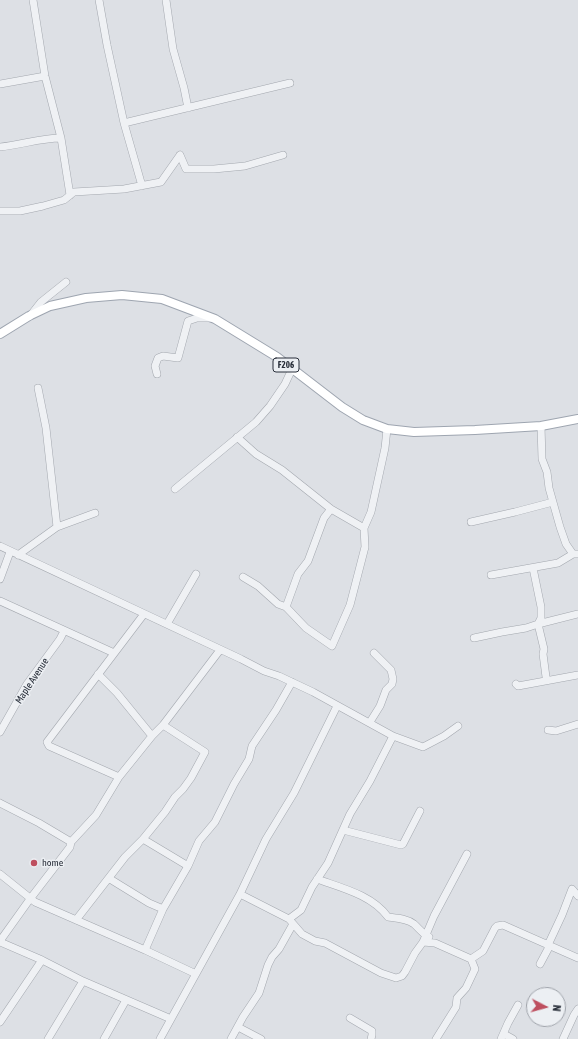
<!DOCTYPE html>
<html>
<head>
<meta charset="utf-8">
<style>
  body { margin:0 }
  #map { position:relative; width:578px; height:1039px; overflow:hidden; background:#dde0e5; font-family:"Asap Condensed",sans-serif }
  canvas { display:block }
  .north { position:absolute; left:526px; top:987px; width:40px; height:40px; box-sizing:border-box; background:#eceff3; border:1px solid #9ea2a9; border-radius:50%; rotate:96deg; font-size:11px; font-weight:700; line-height:16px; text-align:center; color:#292f3a }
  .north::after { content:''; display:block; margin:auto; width:14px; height:18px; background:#be4f5f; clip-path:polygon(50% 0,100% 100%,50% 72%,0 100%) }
</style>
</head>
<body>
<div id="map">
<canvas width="578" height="1039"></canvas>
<div class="north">N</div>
</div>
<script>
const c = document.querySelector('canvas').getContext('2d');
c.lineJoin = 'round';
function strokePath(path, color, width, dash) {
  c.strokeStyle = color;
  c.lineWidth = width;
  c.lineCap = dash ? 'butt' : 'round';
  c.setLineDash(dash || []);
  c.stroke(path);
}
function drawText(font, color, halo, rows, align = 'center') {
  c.font = font + ' "Asap Condensed",sans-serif';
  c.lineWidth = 3;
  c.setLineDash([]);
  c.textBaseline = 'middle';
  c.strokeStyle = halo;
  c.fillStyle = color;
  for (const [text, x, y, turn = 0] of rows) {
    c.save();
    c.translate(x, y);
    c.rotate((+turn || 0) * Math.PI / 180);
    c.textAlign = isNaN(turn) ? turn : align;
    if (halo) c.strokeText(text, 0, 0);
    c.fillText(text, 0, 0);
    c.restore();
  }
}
const minor = new Path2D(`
  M33 0 45 76 61 138 70 195
  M99 0 107 45 124 123 142 186
  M166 0 173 49 184 88 188 108
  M0 84 45 76
  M124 123 290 83
  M0 147C21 145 40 138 61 138
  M180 155 186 169H214L245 166 283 155
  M0 211H20L43 206 64 200 74 192 124 189 161 182 180 155
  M30 316 41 302 66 282
  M157 374 155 366 158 358 163 356 178 358 188 321 197 318H210
  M38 388 46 428 57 527
  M541 426 542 459 547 472 549 488 560 527 566 544 573 554
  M237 437 256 454 282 470 331 509 364 528
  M175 489 256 422 270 406 285 384 292 369
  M471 522 515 512 553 502
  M0 546 241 659 264 671 279 676 313 692 393 736 423 747 444 736 458 726
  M18 555 57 527 95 513
  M533 568 541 607V618L538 624 544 649 543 654 546 677
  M491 575 558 563 573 554H578
  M243 577 258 586 278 604 286 607 306 628 332 646 350 605 365 547 364 528 371 512 385 448 387 429
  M0 579 10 552
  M0 601 114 653
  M286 607 298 574 308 561 324 518 331 509
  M167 624 196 574
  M474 638 502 632 526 628 538 624 578 614
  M98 674 117 693 152 736
  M516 684 518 686 578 675
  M370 722 380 706 386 690 392 684 393 679 391 670 374 653
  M548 730 556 731 578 724
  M0 732 27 684 60 639 64 631
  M119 777 49 746 47 742 144 614
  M0 803 39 823 71 842
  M343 830 401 845 403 844 420 811
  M143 839 188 866
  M0 874 35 902 145 950 196 974
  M110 879 149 903 163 909
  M317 879C342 888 372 895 388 917 396 918 406 918 414 924 419 928 421 933 429 937
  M240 894 289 919 302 934 315 941 325 943 381 973 396 978 402 976 405 972 415 953 423 942 434 916 467 854
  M289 919 301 910 312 887 328 863 350 814 370 781 393 736
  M76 920 125 857 143 839 165 812 175 797 183 789 191 778 205 752 163 725
  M0 941 30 899 70 847 71 842 96 815 119 777 152 736 163 725 220 650
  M0 942 42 960 83 981 171 1019
  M423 942 435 943 471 959 475 969 466 988 457 998 456 1007 436 1039
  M145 950 163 909 188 866 199 841 215 822 234 784 249 759 252 746 276 710 292 682
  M471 959 483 951 495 928 497 926 503 925 578 958
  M540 964 548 949V945L562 915 572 889 578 896
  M350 1018 372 1031V1035L371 1039
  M0 1022 42 960
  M238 1027 261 1039
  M504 1034 513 1039
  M48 1039 83 981
  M104 1039 126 1000
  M160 1039 240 894 266 839 294 793 337 706
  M231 1039 243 1017 259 993 268 965 272 957 279 949 293 924
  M501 1039 508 1023 518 1005
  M563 1039 574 1015 578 1009`);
const major = new Path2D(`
  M0 334 29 316 50 306 86 298 122 295 162 299 215 319 277 357 342 407 363 420 387 429 414 432 475 430 541 426 578 419`);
const markers = [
  [34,863,4,"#be4f5f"]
];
const shields = [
  [286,365,26]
];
const shieldNames = [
  ["F206",286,365]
];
const streetNames = [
  ["Maple Avenue",32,681,-57]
];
const poiNames = [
  ["home",42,863]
];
strokePath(minor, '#a3a7ae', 8);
strokePath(major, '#9ea5b0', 10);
strokePath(minor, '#eff1f4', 7);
strokePath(major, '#fff', 8);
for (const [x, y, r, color] of markers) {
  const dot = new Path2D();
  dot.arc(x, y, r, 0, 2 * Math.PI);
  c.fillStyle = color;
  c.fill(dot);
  strokePath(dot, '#eceff3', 1.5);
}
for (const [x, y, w] of shields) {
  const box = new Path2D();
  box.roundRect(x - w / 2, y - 7, w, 14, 3);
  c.fillStyle = '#eceff3';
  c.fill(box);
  strokePath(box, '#292f3a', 1);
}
drawText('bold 9px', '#292f3a', null, shieldNames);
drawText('10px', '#292f3a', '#eceff3', streetNames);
drawText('10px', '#292f3a', '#eceff3', poiNames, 'left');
</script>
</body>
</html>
